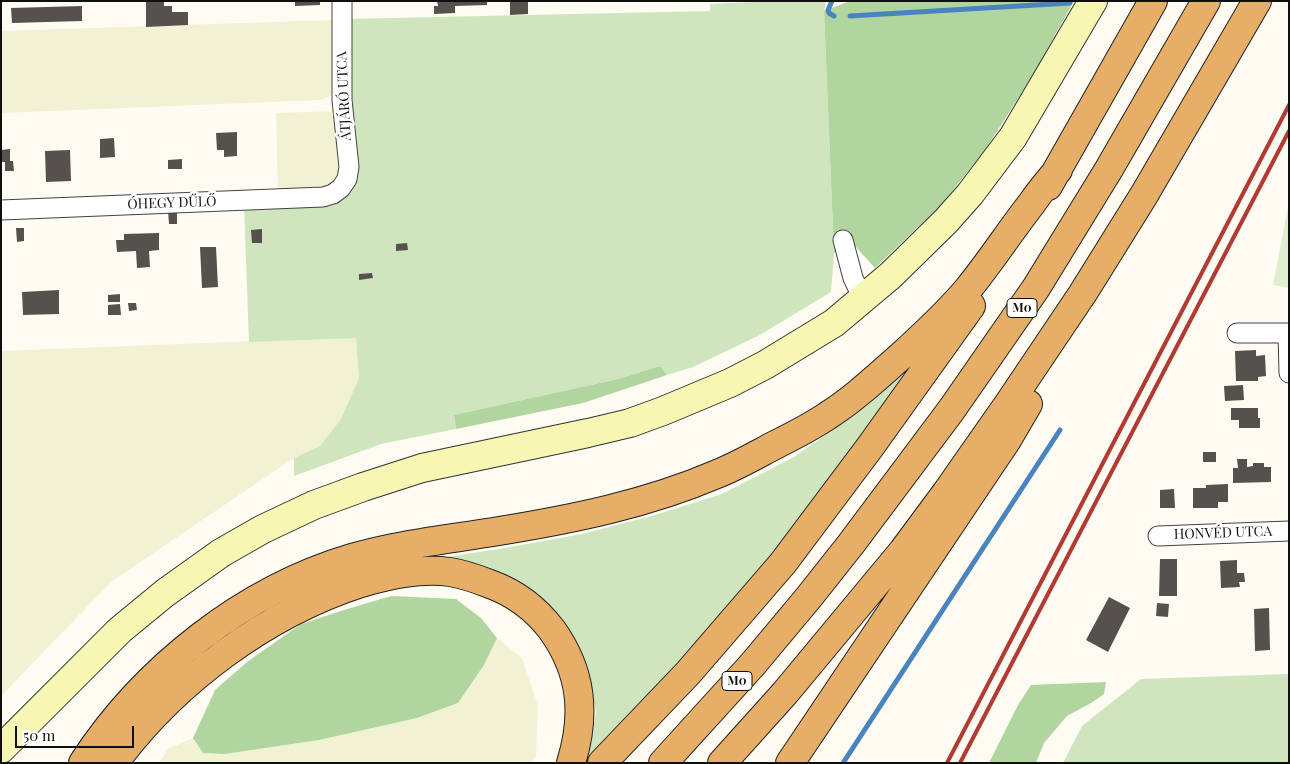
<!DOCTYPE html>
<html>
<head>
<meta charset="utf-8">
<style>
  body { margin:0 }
  #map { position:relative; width:1290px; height:764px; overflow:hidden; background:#fefcf2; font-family:"Playfair Display",serif }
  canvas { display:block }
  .frame { position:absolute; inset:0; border:2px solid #0f0f0f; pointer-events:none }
  .scale { position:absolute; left:15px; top:726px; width:119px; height:22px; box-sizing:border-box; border:2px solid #0f0f0f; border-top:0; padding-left:6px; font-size:15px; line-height:18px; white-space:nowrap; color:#0f0f0f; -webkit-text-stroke:4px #fff; paint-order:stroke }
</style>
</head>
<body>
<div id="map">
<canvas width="1290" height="764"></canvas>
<div class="frame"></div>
<div class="scale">50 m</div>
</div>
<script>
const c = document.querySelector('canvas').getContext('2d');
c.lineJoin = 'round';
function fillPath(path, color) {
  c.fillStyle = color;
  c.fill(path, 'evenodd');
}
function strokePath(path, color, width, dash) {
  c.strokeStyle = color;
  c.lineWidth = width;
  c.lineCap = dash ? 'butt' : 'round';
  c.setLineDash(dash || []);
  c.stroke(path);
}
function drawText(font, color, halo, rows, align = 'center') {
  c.font = font + ' "Playfair Display",serif';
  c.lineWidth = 5;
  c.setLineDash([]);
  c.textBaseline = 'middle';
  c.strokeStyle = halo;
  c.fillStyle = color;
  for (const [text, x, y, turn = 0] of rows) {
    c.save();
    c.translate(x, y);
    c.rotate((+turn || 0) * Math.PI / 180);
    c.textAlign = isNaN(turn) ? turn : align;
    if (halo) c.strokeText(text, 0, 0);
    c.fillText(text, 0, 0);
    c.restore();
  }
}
const farmland = new Path2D(`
  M333 20V95L320 100 1 113V31Z
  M338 111 342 157 338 179 331 187 278 193 276 113Z
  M356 337 359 378 341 419 320 446 294 458 112 581 1 696V351Z
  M497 638 522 658 538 706 536 756 531 763H159L168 749 193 738 203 753 225 754 319 740 417 718 458 703 484 665Z`);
const green = new Path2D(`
  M776 1H826L824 11 834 253 831 292 758 336 693 367 667 375 660 366 618 379 454 415 456 429 381 444 294 476V458L320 446 341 419 359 378 356 338 249 342 244 206 340 201 344 195 346 19 710 11V4Z
  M922 356 849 456 764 564 711 627 588 761 596 712 587 665 566 629 426 560 499 549 582 534 655 515 722 494 794 457 875 400Z
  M1289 674V763H1063L1082 726 1141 679Z`);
const forest = new Path2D(`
  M850 1H1074L1033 75 985 150 940 206 875 268 856 247 834 253 824 11Z
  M660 366 667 375 583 403 456 429 454 415 618 379Z
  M391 596 456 599 481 618 497 638 484 665 458 703 417 718 319 740 225 754 203 753 193 738 215 690 247 662 301 624 344 610Z
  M1106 682 1104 694 1091 703 1067 716 1044 743 1036 763H989L1018 705 1031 685Z`);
const pitch = new Path2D(`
  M1289 202V288L1273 285Z`);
const stream = new Path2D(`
  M832 1 828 10 829 13 834 16
  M850 16 1070 3
  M843 763 1060 430`);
const building = new Path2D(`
  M146 1H164V6H172V12H188V25L146 27Z
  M295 1H320V5L295 6Z
  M437 1H487V5L455 6V13L434 14V6H438Z
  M510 1H528V14L510 15Z
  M82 6V21L12 23 11 8Z
  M237 132V156L224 157V150H217L216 133Z
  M114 138 115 157 100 158V139Z
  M10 149V161H13L14 171H5V162H1V150Z
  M70 150 71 181 46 182 45 151Z
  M182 159V169H168V160Z
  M177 209V224H169L168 210Z
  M16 228H24V241L17 242Z
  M262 229V243H252L251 230Z
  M159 233V250L149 251 150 267 137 268 136 251 117 252 116 240H124V234Z
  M407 243 408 250 396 251V244Z
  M200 247H216L218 287 202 288Z
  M372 273 373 278 359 280V274Z
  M59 290V314L23 315 22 292Z
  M120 294V302H108V295Z
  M128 303H136L137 310 129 311Z
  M120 304 121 315H108V305Z
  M1256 350V356L1265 355 1266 376 1258 377V381H1236L1235 351Z
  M1243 385 1244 400 1225 401 1224 386Z
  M1231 408H1258V418H1260V428H1239V420H1231Z
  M1203 452H1216V462H1203Z
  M1237 459H1247V467L1253 466V463H1264V467H1271V482L1233 483V468H1238Z
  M1228 484V502H1218V508H1193V488H1206V485Z
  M1174 489 1175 508H1160V490Z
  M1160 559H1177V596H1159Z
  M1237 560V573H1244L1245 582H1239L1240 587 1221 588 1220 561Z
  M1109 597 1130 608 1108 652 1086 640Z
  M1157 603 1169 604 1168 617 1156 616Z
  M1269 608 1270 650 1255 651 1254 609Z`);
const street = new Path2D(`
  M1 210 323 197 333 194 341 188 347 179 349 167 342 100V1
  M843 240 853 278 863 299
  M1237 333H1289
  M1288 333 1289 373
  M1158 536 1289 531`);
const secondary = new Path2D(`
  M1 749 120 630 165 593 221 553 263 529 314 505 363 487 422 468 588 433 630 423 663 411 730 383 765 365 834 323 891 275 946 221 970 194 1013 137 1093 1`);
const highway = new Path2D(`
  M1048 186 1153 1
  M83 763C144 669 244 590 352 558 399 544 451 539 499 531 573 519 647 504 717 474 737 466 756 455 775 445 793 436 811 427 827 416 854 399 877 377 901 356 924 335 948 313 968 289 991 261 1010 231 1032 203 1040 191 1049 181 1058 170
  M114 763C174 682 265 614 361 583 389 575 420 568 450 572 463 574 477 579 490 584 515 593 536 609 552 630 582 672 586 714 571 763
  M602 763 688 673 783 563 870 447 971 306
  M663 763 753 664 809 597 851 544 952 409 1036 288 1109 169 1206 1
  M722 763 785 693 903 551 946 493 1009 403 1083 293 1144 195 1257 1
  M790 763 1007 440 1028 404`);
const rail = new Path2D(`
  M947 763 1289 105
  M960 763 1289 131`);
const shields = [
  [1022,308,30],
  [737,681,30]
];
const shieldNames = [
  ["M0",1022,308],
  ["M0",737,681]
];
const streetNames = [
  ["ÁTJÁRÓ UTCA",344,96,-93],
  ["ÓHEGY DŰLŐ",172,203,-2],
  ["HONVÉD UTCA",1223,533,-2]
];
fillPath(farmland, '#f1f2d3');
fillPath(green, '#cee5be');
fillPath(forest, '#b1d59f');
fillPath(pitch, '#e0edcf');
strokePath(stream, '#4984c1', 5);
fillPath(building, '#56514c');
strokePath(street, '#424242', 21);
strokePath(secondary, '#313131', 30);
strokePath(highway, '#202020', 30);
strokePath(street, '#fff', 19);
strokePath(secondary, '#f7f7b3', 28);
strokePath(highway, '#e6ae67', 28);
strokePath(rail, '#b23a33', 4);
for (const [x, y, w] of shields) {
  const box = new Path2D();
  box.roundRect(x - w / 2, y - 9.5, w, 19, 4);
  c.fillStyle = '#fff';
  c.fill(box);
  strokePath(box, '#0f0f0f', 1);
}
drawText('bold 12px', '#0f0f0f', null, shieldNames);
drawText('14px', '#0f0f0f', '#fff', streetNames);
</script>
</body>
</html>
